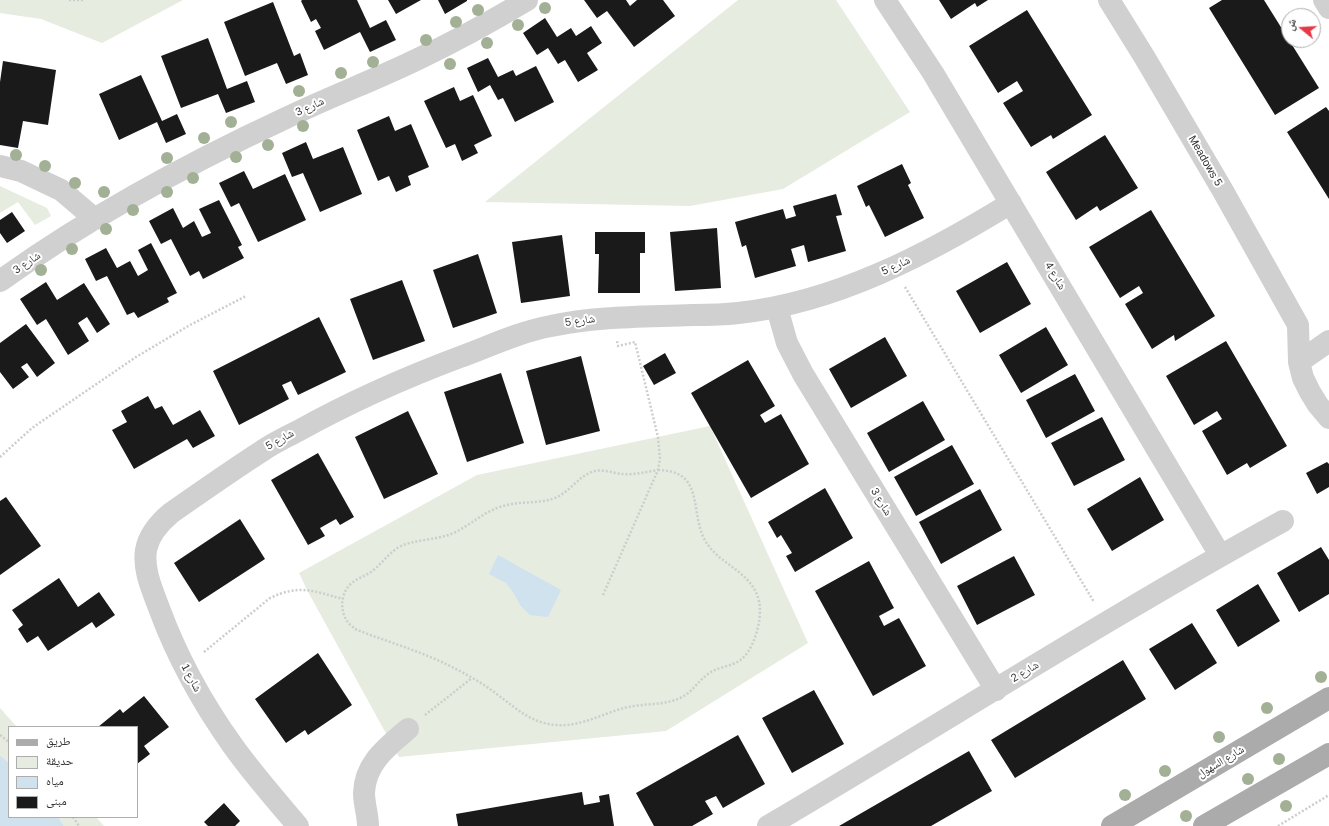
<!DOCTYPE html>
<html>
<head>
<meta charset="utf-8">
<style>
  body { margin:0 }
  #map { position:relative; width:1329px; height:826px; overflow:hidden; background:#fff; font-family:Helvetica,"Noto Naskh Arabic",sans-serif }
  canvas { display:block }
  .legend { position:absolute; left:8px; top:726px; width:130px; height:92px; box-sizing:border-box; background:#fff; border:1px solid #adadad; margin:0; padding:5px 7px; list-style:none; font-size:12px; color:#333 }
  .legend li { display:flex; align-items:center; gap:8px; height:20px }
  .legend b { width:20px; border:1px solid #adadad }
  .north { position:absolute; left:1281px; top:8px; width:40px; height:40px; box-sizing:border-box; background:#fff; border:1px solid #adadad; border-radius:50%; rotate:288deg; font-size:11px; font-weight:700; line-height:16px; text-align:center; color:#333 }
  .north::after { content:''; display:block; margin:auto; width:14px; height:18px; background:#e63946; clip-path:polygon(50% 0,100% 100%,50% 72%,0 100%) }
</style>
</head>
<body>
<div id="map">
<canvas width="1329" height="826"></canvas>
<ul class="legend">
<li><b style="height:5px;background:#ababab"></b>طريق</li>
<li><b style="height:11px;background:#e6ecdf"></b>حديقة</li>
<li><b style="height:11px;background:#cfe2ee"></b>مياه</li>
<li><b style="height:11px;background:#1a1a1a"></b>مبنى</li>
</ul>
<div class="north">ش</div>
</div>
<script>
const c = document.querySelector('canvas').getContext('2d');
c.lineJoin = 'round';
function fillPath(path, color) {
  c.fillStyle = color;
  c.fill(path, 'evenodd');
}
function strokePath(path, color, width, dash) {
  c.strokeStyle = color;
  c.lineWidth = width;
  c.lineCap = dash ? 'butt' : 'round';
  c.setLineDash(dash || []);
  c.stroke(path);
}
function drawText(font, color, halo, rows, align = 'center') {
  c.font = font + ' Helvetica,"Noto Naskh Arabic",sans-serif';
  c.lineWidth = 4;
  c.setLineDash([]);
  c.textBaseline = 'middle';
  c.strokeStyle = halo;
  c.fillStyle = color;
  for (const [text, x, y, turn = 0] of rows) {
    c.save();
    c.translate(x, y);
    c.rotate((+turn || 0) * Math.PI / 180);
    c.textAlign = isNaN(turn) ? turn : align;
    if (halo) c.strokeText(text, 0, 0);
    c.fillText(text, 0, 0);
    c.restore();
  }
}
const green = new Path2D(`
  M0 0H183L102 43 41 19 0 13Z
  M738 0H836L910 112 783 189 690 206 485 202Z
  M0 186 47 208 51 216 35 225 18 202 0 213Z
  M710 426 808 643 666 731 399 757 307 590 299 573 477 475Z
  M0 708 17 727H9V763L0 755Z
  M58 817H96L104 826H64Z`);
const water = new Path2D(`
  M498 555 561 590 548 617 530 615 520 605 513 592 506 583 489 574Z
  M0 755 9 763V817H58L64 826H0Z`);
const building = new Path2D(`
  M302 0H357L370 28 386 20 396 40 370 52 360 32 324 50 315 31 321 28 316 19 311 22 301 1Z
  M388 0H421L396 14Z
  M438 0H467V1L445 14Z
  M584 0H626L630 6 637 0H663L675 16 634 47 607 11 597 18Z
  M939 0H988L977 7 975 3 951 19Z
  M1222 0H1264L1319 88 1275 115 1209 8Z
  M273 2 294 56 300 53 308 75 286 84 277 63 245 76 224 22Z
  M1027 10 1092 115 1053 139 1051 135 1031 147 1003 103 1023 91 1017 81 998 93 969 46Z
  M545 18 557 37 571 28 576 36 591 26 602 43 587 53 598 70 578 82 565 60 558 64 548 48 537 55 523 33Z
  M208 38 227 89 247 81 255 102 226 113 218 94 181 108 161 56Z
  M488 58 498 77 513 70 516 76 536 66 554 102 515 122 503 98 498 100 490 85 478 92 467 68Z
  M3 61 56 70 48 125 23 121 18 148 0 145V82Z
  M141 75 162 121 177 114 186 134 166 143 157 122 119 140 99 94Z
  M454 87 460 101 473 95 492 136 474 145 478 153 462 161 455 144 446 148 424 101Z
  M1326 107 1329 111V199L1287 132Z
  M389 116 395 131 411 124 429 167 408 176 411 185 396 192 389 176 378 181 357 130Z
  M1105 135 1138 188 1100 211 1097 206 1076 220 1046 172Z
  M306 142 313 159 343 147 362 194 320 212 303 173 292 177 282 153Z
  M902 164 911 183 908 185 924 218 885 237 869 205 866 207 857 186Z
  M244 171 253 189 285 174 306 220 258 242 239 203 231 207 219 183Z
  M836 194 842 215 836 216 846 251 808 262 804 245 791 249 796 266 755 278 746 245 742 247 735 222 783 209 786 219 796 216 793 206Z
  M219 200 242 245 238 247 244 258 203 279 199 271 190 276 171 239 161 244 149 221 173 208 183 228 194 221 202 237 211 233 199 209Z
  M1151 210 1215 316 1175 341 1174 335 1152 349 1125 304 1143 293 1139 286 1120 298 1089 247Z
  M12 212 25 231 7 243 0 233V220Z
  M717 228 721 288 675 291 670 232Z
  M595 232H645V253H640V293H598L599 254H595Z
  M562 235 570 296 521 303 512 242Z
  M151 243 177 293 167 298 169 302 138 318 134 312 127 315 107 276 96 281 85 259 106 248 117 268 130 261 138 276 148 270 138 250Z
  M478 254 497 313 453 328 433 270Z
  M1007 262 1031 304 980 333 956 291Z
  M402 280 425 341 373 360 350 299Z
  M46 282 57 300 84 283 110 324 97 333 87 317 78 323 89 341 68 355 46 319 37 325 20 299Z
  M319 317 346 372 298 395 291 381 282 385 289 399 239 425 213 371Z
  M26 324 55 363 37 377 27 363 21 367 29 377 13 389 0 372V343Z
  M1046 327 1068 365 1021 393 999 355Z
  M885 337 907 376 851 408 829 369Z
  M1226 341 1287 446 1250 468 1247 463 1227 475 1202 431 1222 419 1217 411 1194 425 1166 376Z
  M665 353 676 373 654 385 643 366Z
  M581 356 600 431 546 445 526 371Z
  M748 360 775 406 760 415 765 423 781 414 809 464 751 498 691 393Z
  M501 373 524 443 467 462 444 392Z
  M1075 374 1095 411 1046 438 1026 400Z
  M148 396 155 409 162 406 173 425 200 410 215 436 193 448 187 439 134 469 112 430 127 422 121 411Z
  M923 401 945 440 889 472 867 433Z
  M408 411 438 474 384 499 355 437Z
  M1102 417 1125 460 1074 486 1051 443Z
  M952 445 974 484 916 516 894 477Z
  M318 453 354 517 340 525 336 519 320 528 325 536 308 545 271 480Z
  M1327 462 1329 464V487L1317 494 1306 473Z
  M1140 477 1164 520 1112 551 1087 509Z
  M825 488 853 538 795 572 786 556 792 553 781 535 777 538 768 522Z
  M980 489 1002 530 941 564 919 522Z
  M6 497 41 546 0 575V501Z
  M240 519 265 559 199 602 174 563Z
  M1321 547 1329 560V594L1299 612 1277 573Z
  M1014 556 1035 595 977 625 957 586Z
  M869 561 894 608 879 616 884 626 899 618 926 666 873 696 815 591Z
  M59 578 78 607 99 592 115 615 96 628 92 622 48 651 38 636 27 643 18 629 23 625 12 610Z
  M1258 584 1280 621 1238 647 1216 610Z
  M1192 623 1217 663 1175 690 1149 649Z
  M318 653 352 705 308 735 305 730 286 743 255 699Z
  M1123 660 1146 699 1015 778 991 740Z
  M814 690 844 744 792 773 762 718Z
  M144 696 169 727 144 746 150 754 137 764V727H98L120 709 123 713Z
  M738 735 765 784 723 808 716 796 705 801 713 814 692 826H654L636 793Z
  M969 751 992 791 931 826H839Z
  M582 792 584 805 600 802 599 796 609 794 614 826H458L456 814Z
  M224 803 240 821 235 826H208L204 822Z`);
const path = new Path2D(`
  M69 0H85
  M905 287 1094 602
  M0 457 32 428 136 357 190 325 246 296
  M658 470C702 471 691 505 702 534 714 565 751 568 759 601 763 618 754 652 739 661 729 667 717 667 708 674 698 681 692 693 680 698 663 706 642 703 624 708 602 714 580 727 556 725 531 723 517 709 498 695 484 684 468 675 452 667 421 651 387 642 355 629 353 627 349 624 347 621 339 609 341 591 353 582 358 578 365 576 371 572 382 564 389 552 401 546 418 539 437 540 454 533 472 524 487 509 507 505 523 501 539 504 555 498 570 492 579 475 595 471 604 469 613 473 622 474 634 475 646 472 658 470Z
  M603 595 658 470 660 459 658 437 635 342 618 346 617 341
  M204 652 270 598C300 584 313 591 343 599
  M425 715 472 678
  M0 735 9 742
  M73 817 79 826
  M1278 826 1329 795`);
const minor = new Path2D(`
  M885 0 933 73 1220 555
  M1109 0 1145 58 1223 191 1298 325 1299 362 1303 378 1310 392 1318 405 1329 418
  M1324 0 1329 8
  M0 166 21 171 61 190 95 219
  M0 281C89 217 187 164 286 118 329 97 375 80 418 59 456 41 492 21 527 0
  M777 308 787 343 803 374 996 690
  M1299 362 1329 341
  M298 826C276 800 253 774 233 746 203 704 177 657 159 608 152 589 143 570 146 550 149 534 159 523 171 513 201 492 231 471 262 451 273 443 286 437 298 431 350 402 404 378 460 357 490 346 519 332 551 326 597 316 645 317 692 315 707 315 722 315 738 313 835 303 928 254 1011 203
  M368 826C368 815 364 804 364 793 365 763 387 747 408 729
  M768 826C940 725 1108 617 1283 521`);
const major = new Path2D(`
  M1112 826 1329 698
  M1204 826 1329 754`);
const trees = [
  [545,8],
  [478,10],
  [456,22],
  [518,25],
  [426,40],
  [487,43],
  [373,62],
  [450,64],
  [341,73],
  [299,91],
  [231,122],
  [303,126],
  [204,138],
  [268,145],
  [16,155],
  [236,157],
  [167,158],
  [45,166],
  [193,178],
  [75,183],
  [104,192],
  [167,192],
  [133,210],
  [106,229],
  [72,249],
  [41,270],
  [1321,677],
  [1267,708],
  [1219,737],
  [1279,759],
  [1165,771],
  [1248,779],
  [1125,795],
  [1286,806],
  [1186,816]
];
const streetNames = [
  ["شارع 3",310,107,-24],
  ["Meadows 5",1205,161,60],
  ["شارع 3",27,263,-34],
  ["شارع 5",896,266,-24],
  ["شارع 4",1055,276,59],
  ["شارع 5",580,321,-8],
  ["شارع 5",280,440,-29],
  ["شارع 3",881,502,59],
  ["شارع 2",1025,672,-31],
  ["شارع 1",191,678,62],
  ["شارع السهول",1221,762,-31]
];
fillPath(green, '#e6ecdf');
fillPath(water, '#cfe2ee');
fillPath(building, '#1a1a1a');
strokePath(path, '#cdcdcd', 2.5, [2, 2]);
strokePath(minor, '#d0d0d0', 22);
strokePath(major, '#ababab', 22);
c.fillStyle = '#a2b095';
for (const [x, y] of trees) {
  c.beginPath();
  c.arc(x, y, 6, 0, 2 * Math.PI);
  c.fill();
}
drawText('11px', '#333', '#fff', streetNames);
</script>
</body>
</html>
